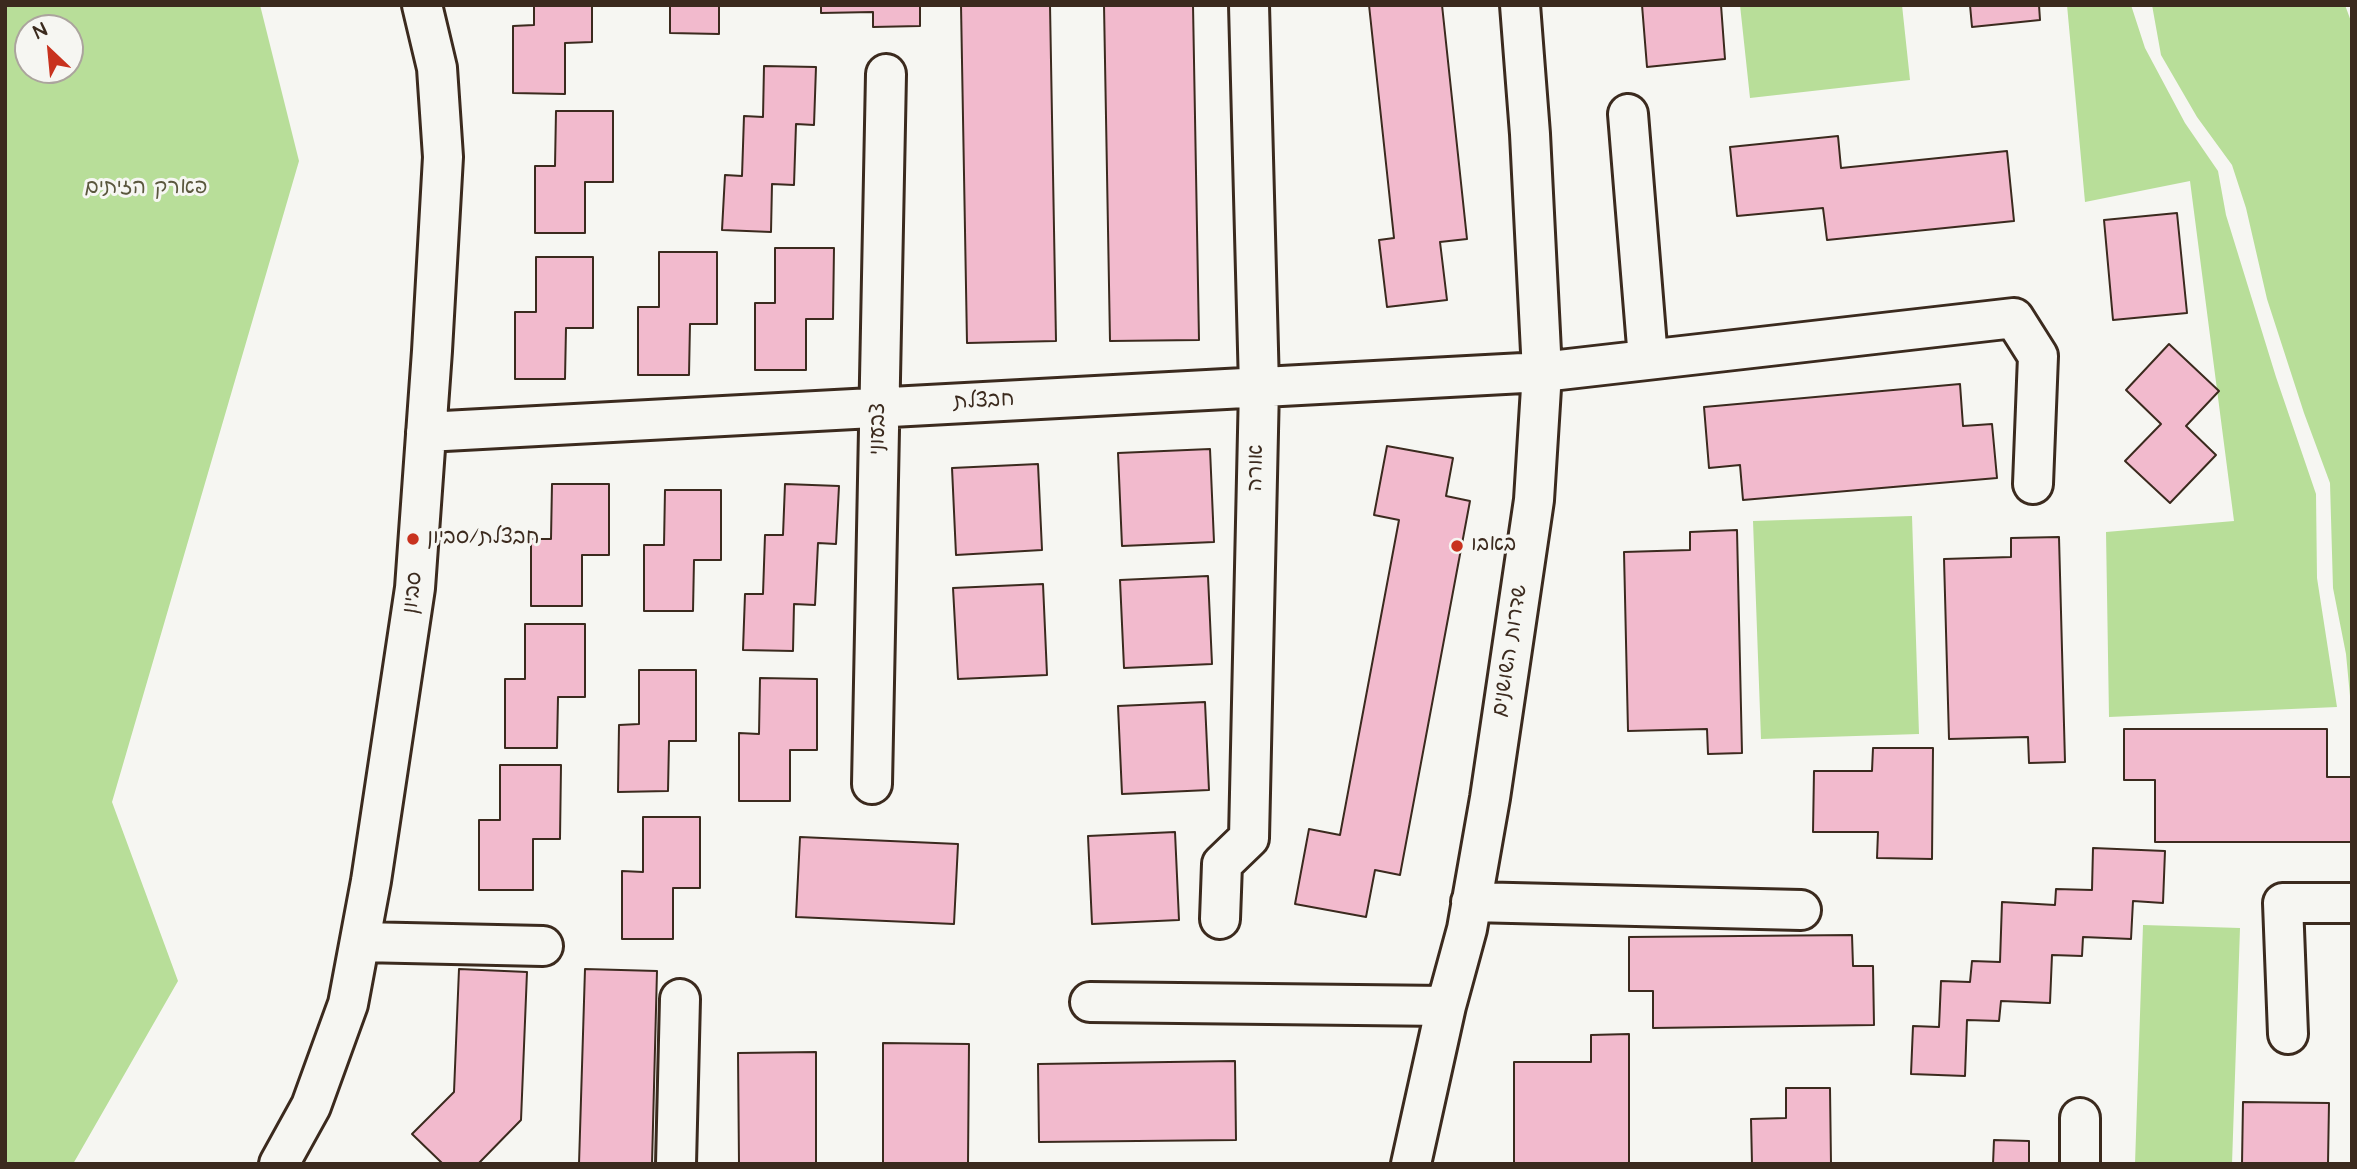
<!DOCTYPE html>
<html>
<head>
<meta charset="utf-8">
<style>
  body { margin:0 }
  #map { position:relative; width:2357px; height:1169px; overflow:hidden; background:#f6f6f2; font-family:"Architects Daughter",sans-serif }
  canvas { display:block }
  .frame { position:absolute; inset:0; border:7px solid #3b2a1e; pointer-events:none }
  .north { position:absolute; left:14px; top:14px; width:70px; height:70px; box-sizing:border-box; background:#f6f6f2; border:2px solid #aba49d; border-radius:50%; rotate:334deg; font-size:19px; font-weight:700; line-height:28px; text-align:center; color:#3b2a1e }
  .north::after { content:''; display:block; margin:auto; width:24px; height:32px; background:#c8321e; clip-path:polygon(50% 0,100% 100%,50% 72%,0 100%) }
</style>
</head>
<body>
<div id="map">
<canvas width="2357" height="1169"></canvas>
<div class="frame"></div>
<div class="north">N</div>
</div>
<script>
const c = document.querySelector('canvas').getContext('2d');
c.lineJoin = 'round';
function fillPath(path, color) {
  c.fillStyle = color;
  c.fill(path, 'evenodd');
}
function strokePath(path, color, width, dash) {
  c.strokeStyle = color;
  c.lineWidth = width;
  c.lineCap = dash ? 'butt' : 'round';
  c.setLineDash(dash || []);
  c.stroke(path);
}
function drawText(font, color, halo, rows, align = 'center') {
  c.font = font + ' "Architects Daughter","Playpen Sans Hebrew",sans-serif';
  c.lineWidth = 6;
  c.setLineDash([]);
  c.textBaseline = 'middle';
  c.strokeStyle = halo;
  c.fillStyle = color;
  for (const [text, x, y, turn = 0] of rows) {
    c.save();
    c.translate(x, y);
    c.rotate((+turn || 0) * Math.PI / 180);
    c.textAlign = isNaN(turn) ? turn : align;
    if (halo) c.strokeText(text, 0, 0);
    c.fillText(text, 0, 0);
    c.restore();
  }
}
const green = new Path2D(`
  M5 5H260L299 161 112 802 178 981 73 1164H5ZM70 28V70H28V28Z
  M1740 5H1902L1910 80 1750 98Z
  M2067 5H2131L2145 48 2185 123 2218 171 2226 215 2276 377 2316 494 2317 578 2337 707 2109 717 2106 532 2234 521 2190 181 2085 202Z
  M2152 5H2345L2352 24V717L2346 654 2333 588 2330 483 2304 413 2267 299 2246 208 2232 165 2197 117 2161 55Z
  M1912 516 1919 734 1761 739 1753 521Z
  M2143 925 2240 928 2232 1164H2135Z`);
const building = new Path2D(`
  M534 5H592V42L565 43V94L513 93V26L534 25Z
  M670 5H719V34L670 33Z
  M821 5H920V26L873 27V12L821 13Z
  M961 5H1050L1056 341 967 343Z
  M1104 5H1193L1199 340 1110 341Z
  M1369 5H1442L1467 239 1440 242 1447 300 1387 307 1379 240 1394 238Z
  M1642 5H1721L1725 59 1647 67Z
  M1970 5H2039L2040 20 1972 27Z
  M764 66 816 67 814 125 796 124 794 185 772 184 771 232 722 230 725 175 742 176 744 116 763 117Z
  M556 111H613V182H585V233H535V166H555Z
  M1838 136 1841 168 2007 151 2014 221 1827 240 1823 208 1737 216 1730 147Z
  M2177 213 2187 313 2113 320 2104 220Z
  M775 248H834L833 319H806V370H755V303H775Z
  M659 252H717V324H690L689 375H638V307H659Z
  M536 257H593V328H566L565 379H515V312H536Z
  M2169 344 2219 391 2186 426 2216 455 2170 503 2125 461 2161 424 2126 390Z
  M1960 384 1963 426 1992 424 1997 478 1743 500 1740 465 1709 468 1704 407Z
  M1387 446 1453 458 1446 496 1470 501 1400 875 1375 870 1366 917 1295 904 1309 829 1340 835 1399 520 1374 515Z
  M1210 449 1214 542 1122 546 1118 453Z
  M1038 464 1042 550 956 555 952 468Z
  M552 484H609V555H582V606H531V539H551Z
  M785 484 839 486 836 544 818 543 815 605 794 604 793 651 743 650 745 594H763L765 535H783Z
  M665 490H721V560H694L693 611H644V545H664Z
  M1737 530 1742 753 1708 754 1707 729 1628 731 1624 552 1690 550V532Z
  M2059 537 2065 762 2029 763 2028 737 1949 739 1944 559 2011 557V538Z
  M1208 576 1212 664 1124 668 1120 580Z
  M1043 584 1047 675 958 679 953 588Z
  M525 624H585V697H558L557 748H505V679H525Z
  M639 670H696V741H669L668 791 618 792 619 725 639 724Z
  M760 678 817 679V750H790V801H739V733L759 734Z
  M1205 702 1209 790 1122 794 1118 706Z
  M2124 729H2327V777H2352V842H2155V780H2124Z
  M1873 748H1933L1932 859 1877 858 1878 832H1813L1814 771H1872Z
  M500 765H561L560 839H533V890H479V820H500Z
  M643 817H700V888H673V939H622V871L643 872Z
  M1175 832 1179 920 1092 924 1088 836Z
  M800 837 958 844 954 924 796 917Z
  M2093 848 2165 851 2163 903 2133 901 2131 939 2083 937 2082 956 2052 955 2050 1003 2001 1001 1999 1021 1967 1020 1965 1076 1911 1074 1913 1026 1939 1027 1941 981 1970 982 1972 961 2000 962 2002 902 2055 905 2056 889 2092 890Z
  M1852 935 1853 966H1873L1874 1025 1653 1028V991H1629V937Z
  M459 969 527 972 521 1120 478 1164H443L412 1134 454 1092Z
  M585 969 657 971 652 1164H579Z
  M1629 1034V1164H1514V1062H1591V1035Z
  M883 1043 969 1044 968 1164H883Z
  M816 1052V1164H739L738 1053Z
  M1235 1061 1236 1140 1039 1142 1038 1064Z
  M1786 1088H1830L1831 1164H1752L1751 1119 1786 1118Z
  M2243 1102 2329 1103 2328 1164H2242Z
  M1994 1140 2029 1141V1164H1993Z`);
const minor = new Path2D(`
  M1628 114 1648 359
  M426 432 1542 372 2014 318 2038 356 2033 484
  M872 784 886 74
  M1471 902 1801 910
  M1220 919 1222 864 1249 838 1259 387 1249 5
  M360 942 543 946
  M1090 1002 1446 1006
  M2288 1034 2283 903H2352
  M279 1164 311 1106 348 1004 371 881 415 588 432 351 443 157 437 68 422 5
  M676 1164 680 999
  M1411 1164 1446 1006 1467 929 1490 798 1534 500 1542 372 1530 134 1520 5
  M2080 1164V1118`);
const markers = [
  [413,539,7,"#c8321e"],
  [1457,546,7,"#c8321e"]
];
const parkNames = [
  ["פארק הזיתים",146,189]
];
const streetNames = [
  ["חבצלת",984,402,-3],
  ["צבעוני",879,429,-89],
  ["אורה",1257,468,-89],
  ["סביון",414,593,-83],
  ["שדרות השושנים",1511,651,-81]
];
const poiNames = [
  ["חבצלת/סביון",427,539],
  ["באבו",1471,546]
];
fillPath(green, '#b8de99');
fillPath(building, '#f2bacd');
strokePath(building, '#3b2a1e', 2);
strokePath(minor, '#3b2a1e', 44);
strokePath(minor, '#f6f6f2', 38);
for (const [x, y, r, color] of markers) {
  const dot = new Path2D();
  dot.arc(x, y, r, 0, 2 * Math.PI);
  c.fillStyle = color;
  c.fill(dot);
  strokePath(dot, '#f6f6f2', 2.5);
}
drawText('21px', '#5a573d', '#f6f6f2', parkNames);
drawText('21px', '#3b2a1e', '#f6f6f2', streetNames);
drawText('21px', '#3b2a1e', '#f6f6f2', poiNames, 'left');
</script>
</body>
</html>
